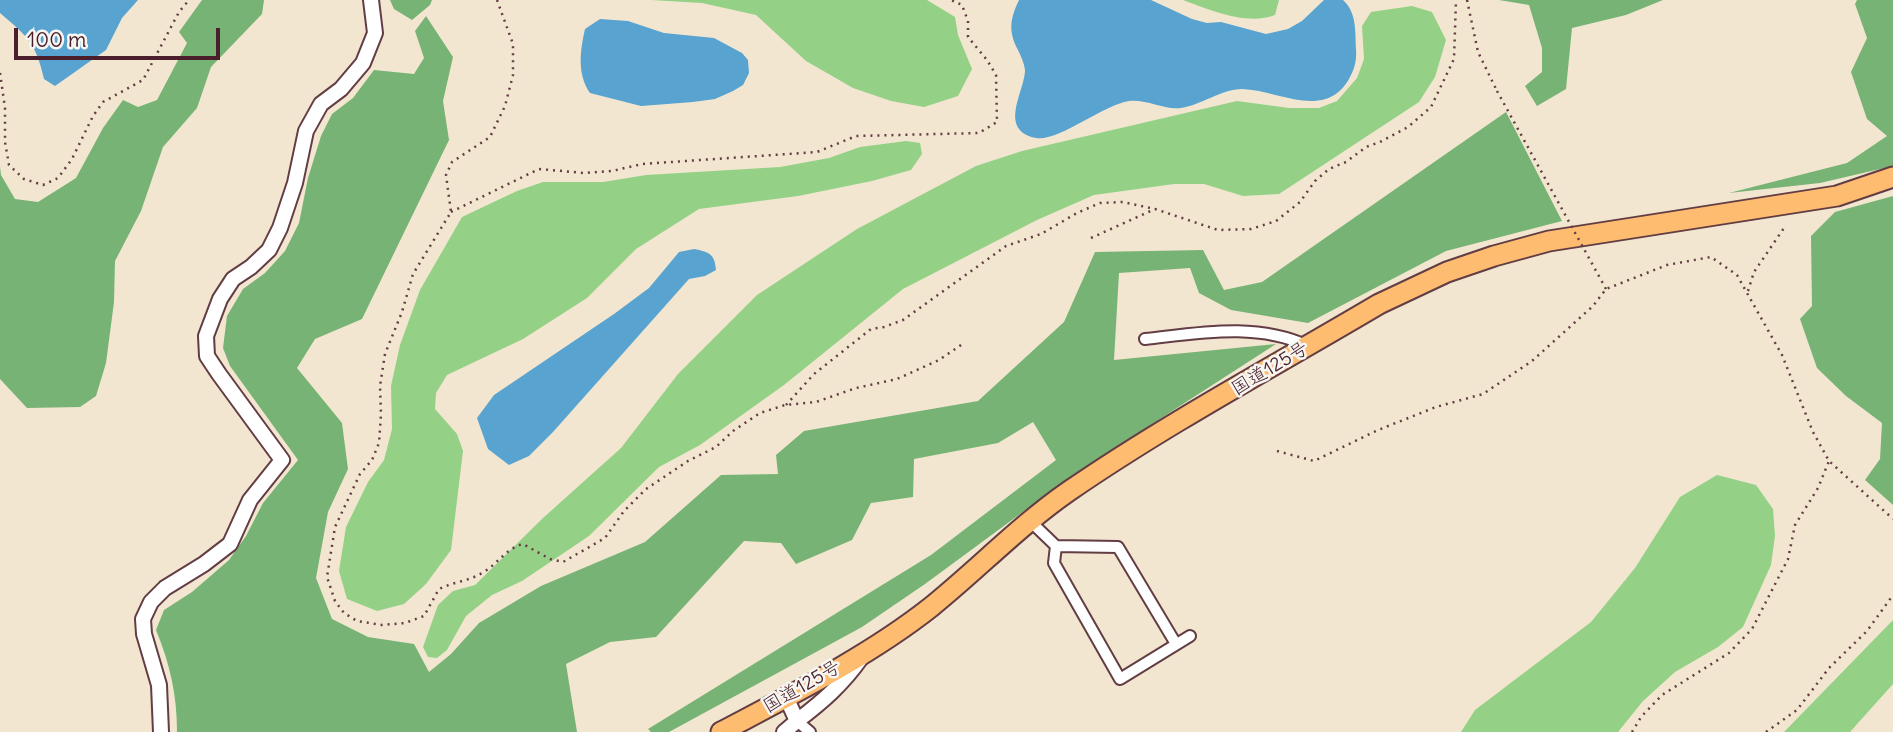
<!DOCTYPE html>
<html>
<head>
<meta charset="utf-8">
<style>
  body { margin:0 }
  #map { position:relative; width:1893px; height:732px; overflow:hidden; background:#f2e6d0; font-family:Delius,sans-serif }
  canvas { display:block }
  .scale { position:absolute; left:14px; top:28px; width:206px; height:32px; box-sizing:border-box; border:4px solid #4a1f2b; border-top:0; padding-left:9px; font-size:21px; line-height:24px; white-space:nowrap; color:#4a1f2b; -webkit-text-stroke:5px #f6f6f2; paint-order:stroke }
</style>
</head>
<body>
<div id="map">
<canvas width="1893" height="732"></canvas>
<div class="scale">100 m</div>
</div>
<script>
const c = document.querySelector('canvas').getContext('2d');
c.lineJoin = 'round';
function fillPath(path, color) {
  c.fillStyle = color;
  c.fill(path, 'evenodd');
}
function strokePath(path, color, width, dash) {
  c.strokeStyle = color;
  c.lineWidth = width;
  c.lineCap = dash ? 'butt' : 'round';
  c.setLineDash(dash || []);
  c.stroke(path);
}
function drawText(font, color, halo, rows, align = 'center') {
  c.font = font + ' Delius,"Klee One",sans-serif';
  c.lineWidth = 5;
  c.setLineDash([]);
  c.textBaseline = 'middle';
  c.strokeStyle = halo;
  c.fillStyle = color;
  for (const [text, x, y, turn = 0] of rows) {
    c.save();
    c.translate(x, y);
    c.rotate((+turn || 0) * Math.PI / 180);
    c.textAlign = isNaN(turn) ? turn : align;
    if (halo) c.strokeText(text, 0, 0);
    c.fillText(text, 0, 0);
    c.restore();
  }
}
const green = new Path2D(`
  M651 0H927L955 17 958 35 972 69 958 96 924 107 891 101 853 88 806 61 756 15 702 3Z
  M1183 0H1279L1275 15C1247 26 1210 10 1183 0Z
  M1412 6 1432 12 1446 40 1435 77 1419 102 1279 194 1243 196 1204 184H1174L1094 195 1037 220 903 289 784 385 700 445 659 467 589 536 522 581 492 595 466 616 447 650 437 658 428 657 423 647 438 605 453 591 475 585 543 518 621 448 678 374 757 295 857 229 976 166 1022 151 1237 101 1289 108H1319L1337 101 1357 78 1364 59 1362 26 1371 12Z
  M906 141 920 143 922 154 911 170 872 181 798 196 699 209 636 249 587 298 523 339 447 375 436 393 435 409 457 434 463 451 451 550 426 584 404 604 377 611 347 599 339 571 346 527 368 482 384 460 392 429 391 386 400 345 420 290 462 217 517 191 543 182H603L646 175 780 167 829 158 860 147Z
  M1717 475 1756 485 1773 509 1775 536 1771 565 1743 627 1718 647 1675 672 1643 701 1618 732H1461L1475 710 1591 622 1635 568 1680 497Z
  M1893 620V684L1850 732H1784Z`);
const forest = new Path2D(`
  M202 0H264L262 14 211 67 197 108 163 147 141 211 115 261 114 302 106 363 96 396 80 407 27 408 0 379V167L1 175 15 199 38 202 76 178 103 128 123 100 138 107 157 100 187 43 179 32Z
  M390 0H432L430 5 412 20 394 9Z
  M1499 0H1663L1626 15 1572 28 1566 89 1537 106 1525 86 1542 72V48L1529 5Z
  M1857 0H1893V166L1820 183 1729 193 1847 163 1887 136 1867 119 1851 72 1867 38 1855 4Z
  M426 16 453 57 443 101 449 140 362 319 315 339 297 368 342 423 348 469 328 512 316 578 332 619 368 637 414 644 429 672 451 654 479 623 541 586 645 542 721 475 778 474 776 455 804 431 978 401 1064 322 1095 252 1203 250 1224 290 1262 282 1506 112 1562 221 1446 251 1308 323 1231 310 1199 293 1190 268 1119 273 1114 360 1276 344 1073 475 925 584 862 627 669 732H651L648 729 931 555 1056 460 1033 422 998 443 914 459 913 497 871 503 852 540 796 564 781 543 744 541 656 637 610 642 566 664 577 732H177C177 695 170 664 156 630L164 610 192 592 229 560 246 536 263 503 298 460 230 366 223 348 227 316 243 289 265 273 285 251 299 223 308 178 321 136 332 114 353 98 374 70 414 74 424 58 415 31Z
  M1893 196V505L1865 480 1880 459 1882 423 1846 396 1817 368 1800 319 1812 306 1811 236 1835 212Z`);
const water = new Path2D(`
  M0 0H138L122 18 106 50 55 86 44 79C36 43 27 36 0 13Z
  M1019 0H1151L1192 19 1207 23 1221 22 1266 34 1288 29 1302 21 1324 0H1343C1357 13 1355 31 1356 49 1357 61 1354 70 1349 79 1325 121 1278 90 1242 89 1222 89 1201 105 1181 108 1163 110 1147 99 1129 101 1103 105 1058 142 1036 138 997 130 1025 91 1025 70 1024 63 1021 56 1018 50 1008 31 1010 19 1019 0Z
  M600 19 628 21 664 33 714 38 742 53 748 60 749 73 743 85 733 91 715 99 693 102 641 106 590 93C577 74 580 51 585 29Z
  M694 249C709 252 715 254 716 270L705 276 689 279 553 432 529 456 509 465 488 449 477 418 494 395 614 314 649 288 679 252Z`);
const path = new Path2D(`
  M497 0 513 44V75L505 106 490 137 452 162 446 175 451 212 413 274 402 312 385 354 380 386 381 414 379 443 372 460 360 474 335 527 327 577 335 601 344 613 357 621 382 625 405 623 424 616 439 589C453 582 469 581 482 573 498 564 505 549 523 544L550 559 563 562 605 538 624 511 646 489 688 461 716 447 733 431 760 413 785 405 816 402 856 388 897 379 939 360 964 343
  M1467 0 1478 52 1497 91
  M0 73 5 108V142L9 165 24 179 43 185 58 178 72 159 93 116 103 102 143 80 179 12 189 0
  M451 212 539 169 584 173 612 171 642 164 817 152 856 136 979 133 997 122 996 75 987 60 968 37V21L962 5 951 0
  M1091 238 1155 209
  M1748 291 1754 272 1784 228
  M786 405 814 374 871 329 884 327 903 320 1006 246 1041 234 1077 213 1100 203 1123 202 1155 209 1218 230 1251 229 1276 221 1300 202 1315 181 1329 169 1346 162 1366 147 1380 142 1408 127 1431 107 1454 59 1456 0
  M1277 451 1314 461 1378 430 1436 407 1483 394 1532 361 1593 306 1606 289 1667 265 1711 257 1737 275 1747 293 1782 355 1813 432 1829 461 1893 519
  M1632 732 1641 717 1662 695 1729 653 1752 629 1788 559 1795 525 1818 488 1829 461
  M1766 732 1797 710 1829 668 1867 631 1893 595`);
const minor = new Path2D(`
  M1145 339C1200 333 1256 322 1308 346
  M1030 521 1056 546 1054 563 1120 679 1190 636
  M1056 546 1118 547 1176 644
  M797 721 810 732`);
const tertiary = new Path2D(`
  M797 721C822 702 843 684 861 658
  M161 732 159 685 144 634 143 619 151 602 165 588 204 564 230 544 250 500 282 460 219 374 207 356 206 336 220 299 233 279 251 267 269 250 280 228 295 183 306 131 321 104 341 89 363 63 375 33 371 0
  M784 732 797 721 786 697`);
const trunk = new Path2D(`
  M721 732C791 695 869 656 931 607 978 569 1020 525 1069 491 1168 423 1276 365 1379 304L1447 272 1494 256 1549 241 1837 196 1893 177`);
const pathBridge = new Path2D(`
  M1497 91 1606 289`);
const streetNames = [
  ["国道125号",1270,369,-31],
  ["国道125号",802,687,-30]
];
fillPath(green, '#94d187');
fillPath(forest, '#77b374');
fillPath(water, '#58a3d0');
strokePath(minor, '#633d44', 14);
strokePath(tertiary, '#633d44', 18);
strokePath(trunk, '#633d44', 23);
strokePath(path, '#633d44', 2.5, [2, 5]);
strokePath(minor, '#fff', 10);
strokePath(tertiary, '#fff', 14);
strokePath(trunk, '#fdbc70', 19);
strokePath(pathBridge, '#633d44', 2.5, [2, 5]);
drawText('19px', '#4a1f2b', '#f6f6f2', streetNames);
</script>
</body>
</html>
